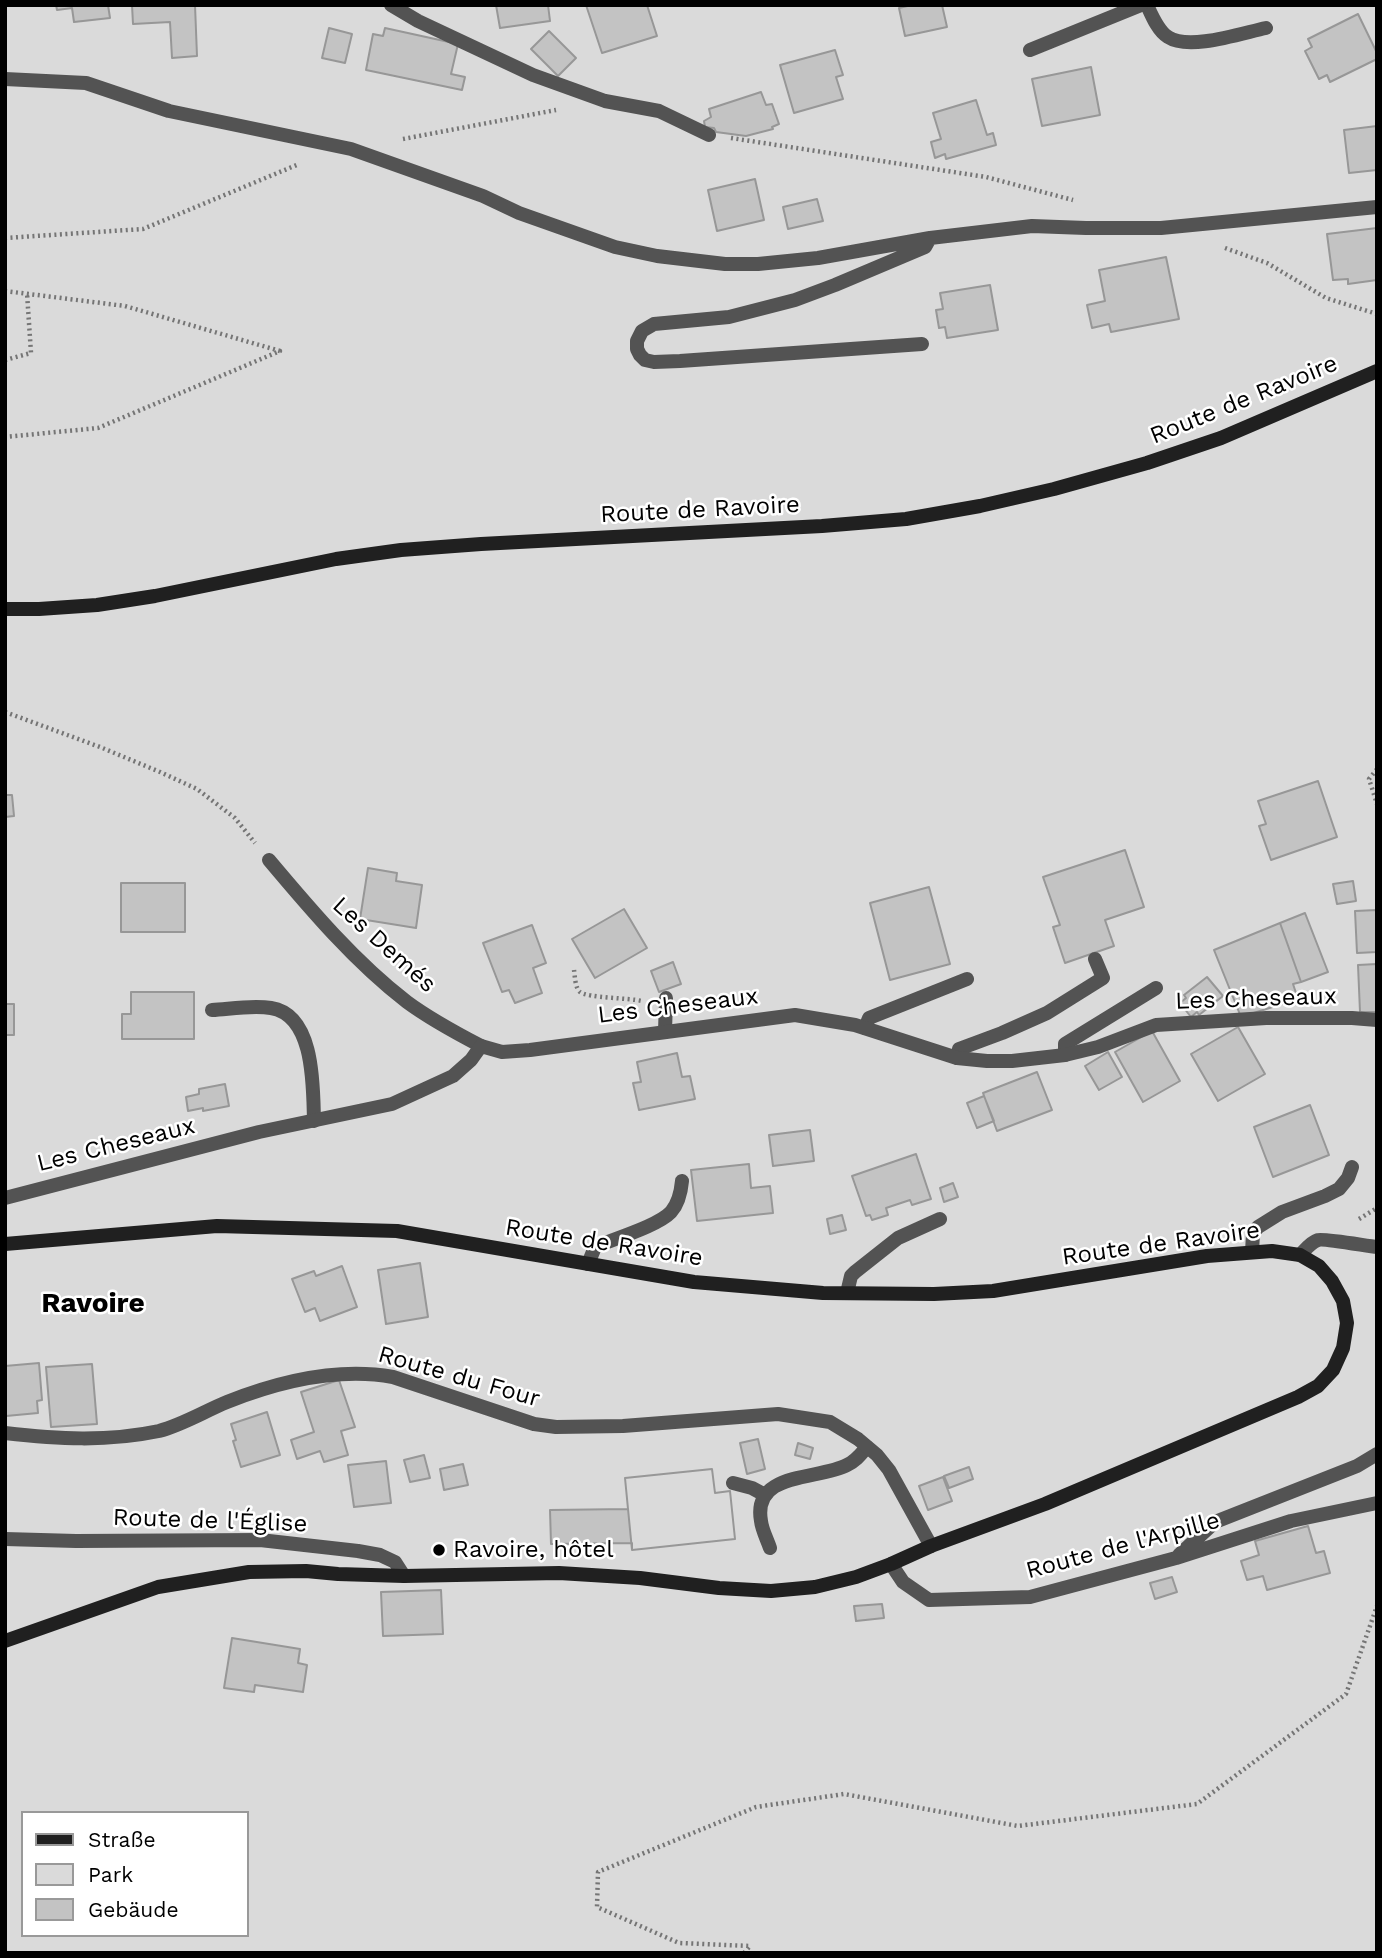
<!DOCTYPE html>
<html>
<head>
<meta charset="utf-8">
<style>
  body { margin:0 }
  #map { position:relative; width:1382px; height:1958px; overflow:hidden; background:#fff; font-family:"Work Sans",sans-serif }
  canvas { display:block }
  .frame { position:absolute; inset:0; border:7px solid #000; pointer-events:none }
  .legend { position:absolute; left:21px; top:1811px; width:228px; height:126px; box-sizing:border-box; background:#fff; border:2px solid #999; margin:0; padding:9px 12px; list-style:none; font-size:21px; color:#000 }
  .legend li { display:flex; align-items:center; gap:14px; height:35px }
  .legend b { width:35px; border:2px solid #999 }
</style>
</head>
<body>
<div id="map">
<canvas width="1382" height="1958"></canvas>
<div class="frame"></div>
<ul class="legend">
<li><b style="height:9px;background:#202020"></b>Straße</li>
<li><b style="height:19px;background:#dadada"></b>Park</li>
<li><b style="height:19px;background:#c3c3c3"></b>Gebäude</li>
</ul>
</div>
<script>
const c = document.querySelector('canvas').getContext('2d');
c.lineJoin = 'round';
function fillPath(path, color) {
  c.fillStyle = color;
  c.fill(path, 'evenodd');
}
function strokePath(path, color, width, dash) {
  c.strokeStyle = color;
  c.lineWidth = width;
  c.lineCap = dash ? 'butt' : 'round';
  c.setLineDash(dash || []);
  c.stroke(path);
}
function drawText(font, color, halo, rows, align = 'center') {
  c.font = font + ' "Work Sans",sans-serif';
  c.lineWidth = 5;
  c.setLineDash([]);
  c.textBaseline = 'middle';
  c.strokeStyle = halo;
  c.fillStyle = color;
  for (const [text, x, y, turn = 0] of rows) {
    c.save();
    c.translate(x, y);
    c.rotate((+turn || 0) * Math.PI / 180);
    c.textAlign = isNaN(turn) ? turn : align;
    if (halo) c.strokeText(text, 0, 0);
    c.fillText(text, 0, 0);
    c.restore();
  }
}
const green = new Path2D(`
  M5 5H1377V1953H5ZM23 1813H247V1935H23Z`);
const building = new Path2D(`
  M56 5H108L110 18 74 22 72 8 57 10Z
  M132 5H195L197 56 172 58 170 22 133 24Z
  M496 5H548L550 21 500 28Z
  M586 5H647L657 36 602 53Z
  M912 5H942L947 27 905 36 899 8Z
  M1358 14 1377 53V59L1330 82 1327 75 1319 79 1305 51 1312 47 1308 39Z
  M329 28 352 34 345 63 322 58Z
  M385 28 458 44 451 74 465 77 462 90 366 70 373 34 383 36Z
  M549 31 576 58 558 76 531 49Z
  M835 50 843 75 836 77 843 99 794 113 780 65Z
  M1091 67 1100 115 1042 126 1032 79Z
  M761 92 766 105 772 104 779 124 772 127 773 129 746 136 716 132 714 128 705 127 704 121 711 117 709 109Z
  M976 100 987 135 993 133 996 145 946 159 945 154 935 158 931 142 941 139 933 113Z
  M1377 126V170L1349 173 1344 130Z
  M755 179 764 220 717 231 708 190Z
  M817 199 823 221 788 229 783 207Z
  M1377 228V280L1348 284V279L1333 280 1327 234Z
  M1166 257 1179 319 1111 332 1109 324 1092 328 1087 305 1105 301 1099 270Z
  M990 285 998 330 947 338 945 327 939 328 936 310 943 309 940 293Z
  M1318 781 1337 837 1271 860 1259 826 1266 824 1258 801Z
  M5 795H12L14 816 5 817Z
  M1125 850 1144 907 1105 920 1114 946 1065 963 1053 927 1060 925 1043 877Z
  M368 868 397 873 396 881 422 885 416 928 360 919Z
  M1353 881 1356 901 1337 904 1333 884Z
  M121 883H185V932H121Z
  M929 887 950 964 890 980 870 903Z
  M624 909 647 948 595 978 572 939Z
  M1377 910V952L1357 953 1355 911Z
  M1305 913 1328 972 1301 982 1280 923Z
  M1280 923 1301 982 1293 984 1298 999 1241 1017 1214 950Z
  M532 925 546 963 533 968 542 993 515 1003 509 990 502 992 483 943Z
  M673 962 681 984 659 992 651 971Z
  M1377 964V1012H1360L1358 965Z
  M1207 977 1223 996 1199 1015 1197 1012 1191 1017 1180 1003 1186 998 1184 995Z
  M131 992H194V1039H122V1014H131Z
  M5 1004H14V1035H5Z
  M1238 1027 1265 1074 1218 1101 1191 1054Z
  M1152 1031 1180 1081 1143 1102 1115 1052Z
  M1108 1052 1122 1077 1099 1090 1085 1066Z
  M677 1053 682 1077 690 1076 695 1099 639 1110 633 1083 641 1082 637 1062Z
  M1037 1072 1052 1110 997 1131 983 1093Z
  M225 1084 229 1106 203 1111V1108L188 1111 186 1097 199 1094V1089Z
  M984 1096 994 1121 977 1128 967 1103Z
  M1310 1105 1329 1155 1273 1177 1254 1127Z
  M810 1130 814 1161 773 1166 769 1135Z
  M916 1154 931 1199 912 1205 910 1200 886 1208 888 1215 872 1220 870 1215 866 1216 852 1176Z
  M749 1164 751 1188 770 1186 773 1213 697 1221 691 1170Z
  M953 1183 958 1197 944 1202 940 1188Z
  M842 1215 846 1230 830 1234 827 1219Z
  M420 1263 428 1317 386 1324 378 1270Z
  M342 1266 357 1307 320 1321 315 1308 305 1312 292 1279 314 1271 316 1276Z
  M39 1363 42 1400 37 1401 38 1413 6 1416 5 1366Z
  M92 1364 97 1424 51 1427 46 1367Z
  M339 1380 355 1427 341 1431 348 1455 324 1462 320 1451 297 1459 291 1440 314 1432 301 1392Z
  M267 1412 280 1455 241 1467 233 1441 236 1440 231 1424Z
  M758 1439 765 1469 747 1474 740 1443Z
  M798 1443 813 1448 810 1459 795 1455Z
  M424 1455 430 1478 410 1482 404 1460Z
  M386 1461 391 1503 354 1507 348 1465Z
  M463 1464 468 1485 444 1490 440 1469Z
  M969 1467 973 1479 949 1488 944 1476Z
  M712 1469 715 1493 730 1491 735 1539 632 1550 625 1478Z
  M712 1469 715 1493 730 1491 735 1539 632 1550V1543L551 1544 550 1510 628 1509 625 1478Z
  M943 1477 952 1501 928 1510 919 1486Z
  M1308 1526 1316 1553 1324 1551 1330 1573 1267 1590 1263 1576 1247 1580 1241 1561 1259 1555 1255 1541Z
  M1172 1577 1177 1592 1155 1599 1150 1583Z
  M441 1590 443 1634 383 1636 381 1592Z
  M882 1604 884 1618 856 1621 854 1606Z
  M232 1638 300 1649 298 1663 307 1665 303 1692 255 1685 254 1692 224 1688Z`);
const path = new Path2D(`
  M731 138 986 177 1073 200
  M403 139 556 110
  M5 238 143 229 299 164
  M1225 248 1267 263 1326 298 1377 314
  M5 291 125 306 280 351 98 428 5 437
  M5 360 31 353 27 293
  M5 712 100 747 160 772 197 789 235 818 255 843
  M1377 769 1369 779 1377 804
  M574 970C575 976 575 988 580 992 588 998 630 998 642 1001
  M1359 1219 1377 1208
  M744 1953 750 1946 679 1943 597 1907 598 1872 756 1807 844 1794 1018 1826 1197 1804 1346 1694 1377 1606`);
const lane = new Path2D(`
  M1147 5C1152 16 1158 31 1168 37 1189 51 1242 33 1266 28
  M269 860C311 910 355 962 407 1002 430 1019 456 1033 481 1046
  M212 1010C230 1009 252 1005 271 1008 315 1015 313 1087 314 1121
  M865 1028 869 1018 967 979
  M665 1032 666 998
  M1065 1055V1044L1156 988
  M957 1058 959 1049 1002 1033 1047 1013 1103 978 1095 959
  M1252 1252 1253 1233 1258 1227 1282 1212 1325 1196 1339 1189 1348 1178 1352 1167
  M1300 1255C1305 1250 1311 1242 1318 1240 1323 1238 1367 1246 1377 1247
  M588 1264 595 1247C613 1239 658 1226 671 1212 678 1204 681 1192 682 1181
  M847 1293 851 1276 855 1272 898 1238 940 1219
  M733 1483 752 1488 765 1495
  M770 1548C767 1539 762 1530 761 1521 752 1471 819 1480 847 1465 856 1461 861 1454 867 1447`);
const street = new Path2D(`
  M391 5 418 21 533 75 605 101 659 111 709 135
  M1030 50 1141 5
  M5 79 86 83 169 111 351 149 483 196 519 213 615 247 657 256 725 264H758L818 258 930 238 1032 226 1086 228H1161L1377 207
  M922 344 680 361 654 362 645 360 640 355 637 349V341L642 331 654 324 729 317 795 300 835 285 925 247 930 238
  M5 1198 259 1132 392 1104 453 1076 471 1060 481 1046 502 1052 530 1050 795 1015 855 1025 957 1058 987 1061H1012L1065 1055 1098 1047 1156 1025 1266 1018H1352L1377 1020
  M5 1433C57 1439 107 1442 159 1431 182 1425 205 1411 227 1402 280 1381 337 1367 393 1377L534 1424 556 1427 623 1426 778 1414 830 1422 858 1439 877 1455 889 1470 931 1546
  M5 1539 76 1541 260 1540 358 1551 380 1555 395 1562 404 1576
  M1179 1555 1215 1522 1357 1466 1377 1454
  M891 1564 903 1582 929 1600 1030 1597 1176 1558 1291 1521 1377 1503`);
const secondary = new Path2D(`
  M5 609H39L97 605 155 596 336 559 401 550 481 544 822 526 906 519 980 506 1054 489 1147 463 1221 438 1377 371
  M5 1244 217 1226 397 1231 694 1282 823 1293 934 1294 993 1291 1207 1256 1272 1251 1300 1255 1319 1266 1332 1281 1343 1301 1347 1323 1343 1348 1333 1370 1318 1386 1298 1397 1045 1504 931 1546 891 1564 856 1577 815 1587 771 1591 719 1588 640 1578 559 1573 404 1576 338 1574 306 1571 249 1572 158 1587 5 1641`);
const markers = [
  [439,1550,7,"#000"]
];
const streetNames = [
  ["Route de Ravoire",1244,400,-22],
  ["Route de Ravoire",700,510,-3],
  ["Les Demés",384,945,42],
  ["Les Cheseaux",1256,999,-2],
  ["Les Cheseaux",678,1006,-7],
  ["Les Cheseaux",116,1145,-14],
  ["Route de Ravoire",604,1243,9],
  ["Route de Ravoire",1161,1244,-8],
  ["Route du Four",459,1377,16],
  ["Route de l'Église",210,1521,2],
  ["Route de l'Arpille",1123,1546,-15]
];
const poiNames = [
  ["Ravoire, hôtel",453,1550]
];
const quarterNames = [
  ["Ravoire",93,1304]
];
fillPath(green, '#dadada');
fillPath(building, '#c3c3c3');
strokePath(building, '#979797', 2);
strokePath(path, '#757575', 4.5, [2, 3.5]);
strokePath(lane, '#535353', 14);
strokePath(street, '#535353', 14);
strokePath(secondary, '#202020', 14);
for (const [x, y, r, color] of markers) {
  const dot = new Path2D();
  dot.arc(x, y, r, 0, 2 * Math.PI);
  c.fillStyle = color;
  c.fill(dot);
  strokePath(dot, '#fff', 2.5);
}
drawText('24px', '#000', '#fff', streetNames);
drawText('24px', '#000', '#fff', poiNames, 'left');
drawText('bold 28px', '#000', '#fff', quarterNames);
</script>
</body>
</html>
